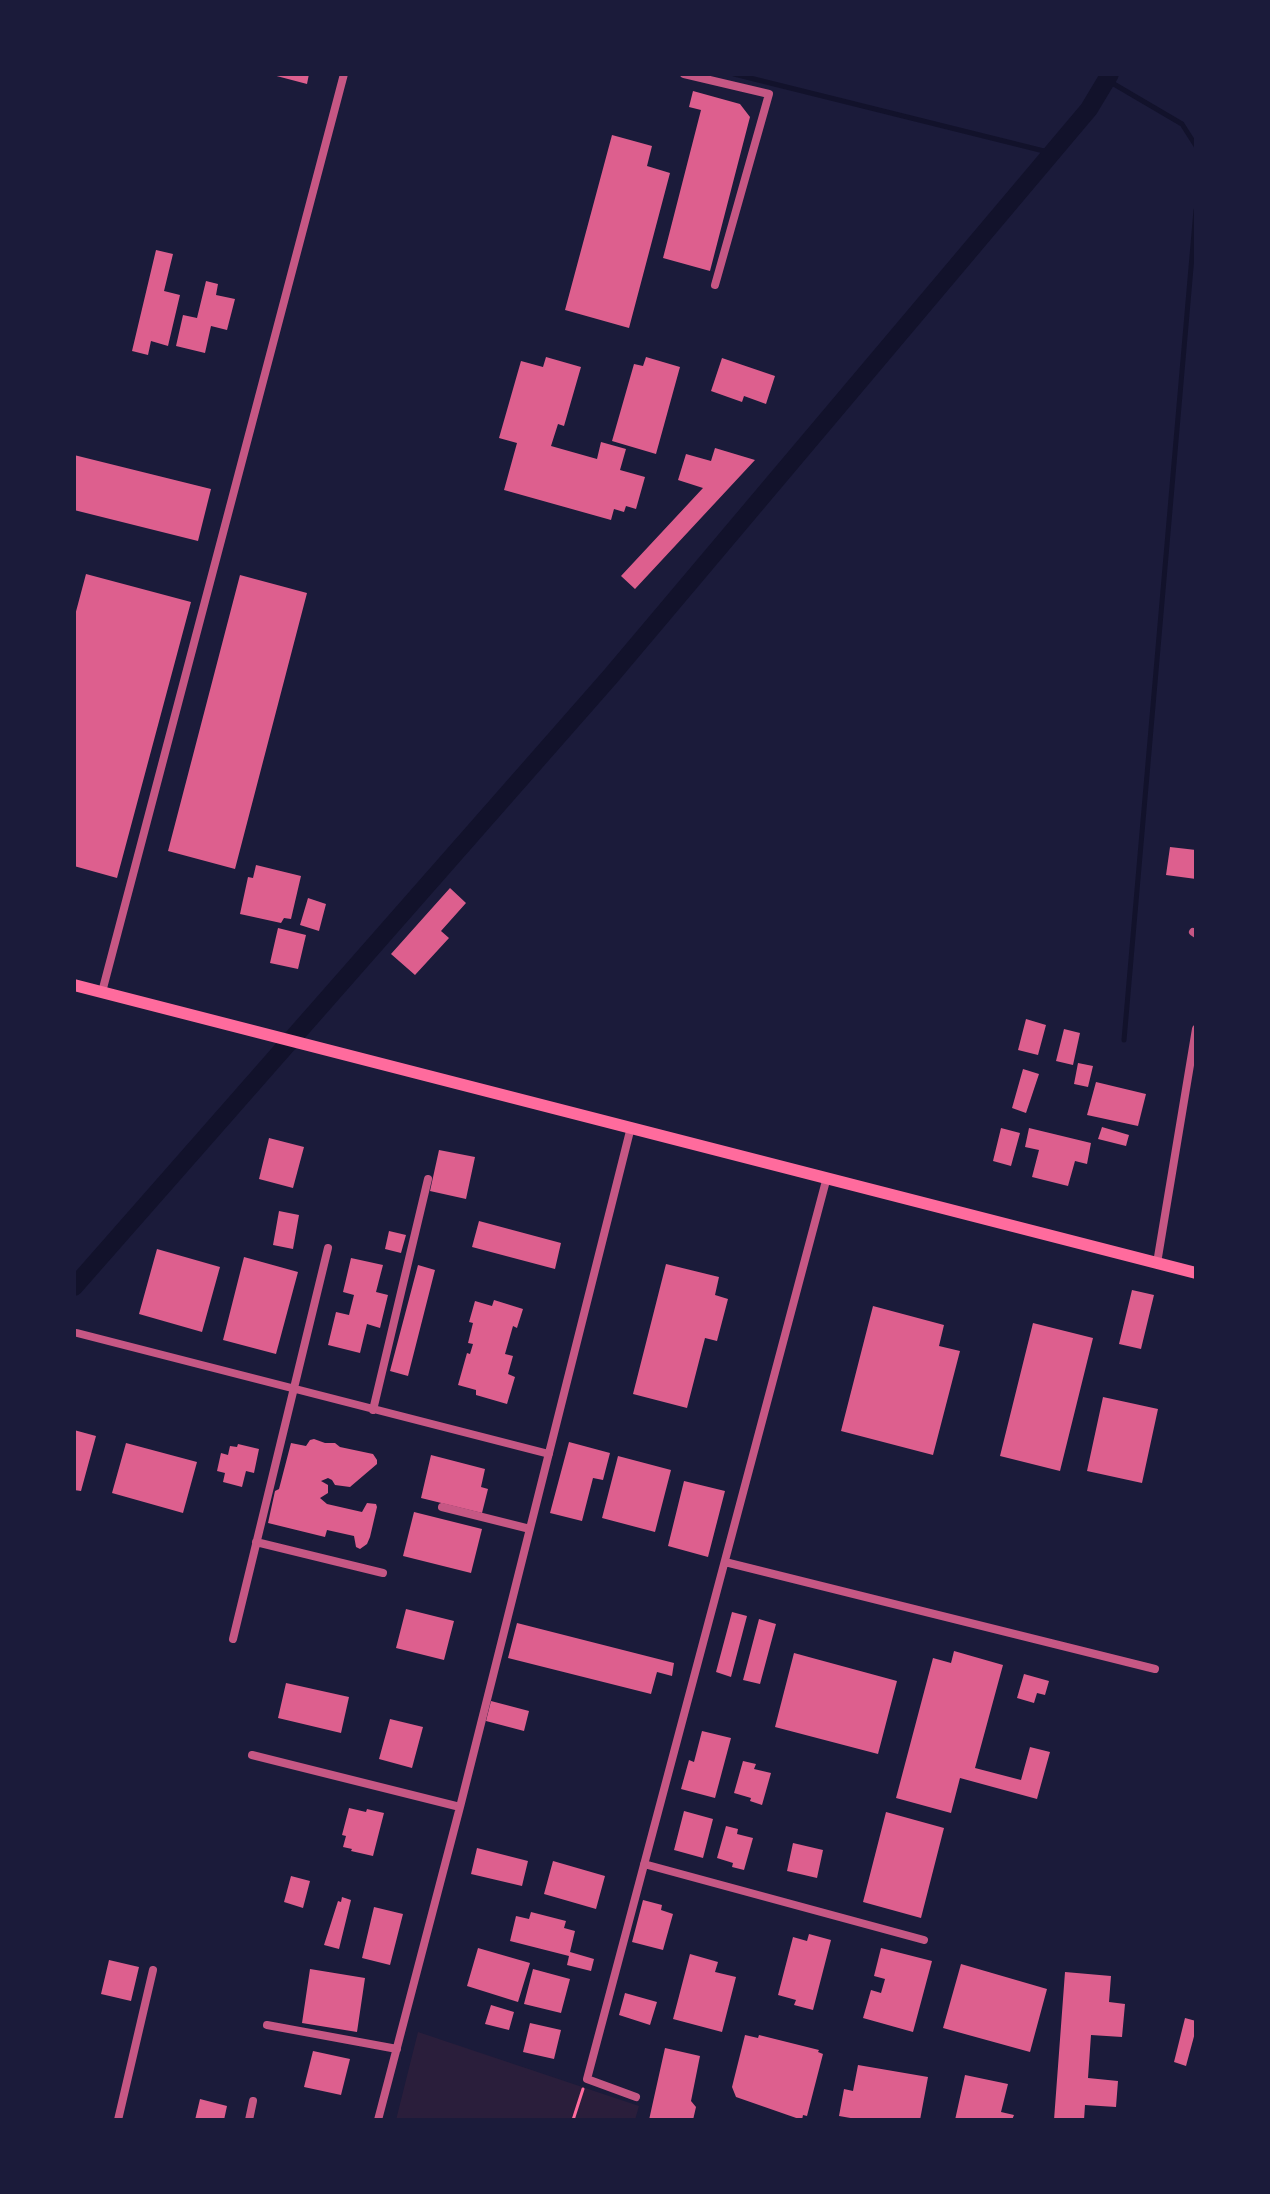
<!DOCTYPE html>
<html>
<head>
<meta charset="utf-8">
<style>
  body { margin:0 }
  #map { position:relative; width:1270px; height:2194px; overflow:hidden; background:#1b1b3a; font-family:"DM Sans",sans-serif }
  canvas { display:block }
  .frame { position:absolute; inset:0; border:76px solid #1b1b3a; pointer-events:none }
</style>
</head>
<body>
<div id="map">
<canvas width="1270" height="2194"></canvas>
<div class="frame"></div>
</div>
<script>
const c = document.querySelector('canvas').getContext('2d');
c.lineJoin = 'round';
function fillPath(path, color) {
  c.fillStyle = color;
  c.fill(path, 'evenodd');
}
function strokePath(path, color, width, dash) {
  c.strokeStyle = color;
  c.lineWidth = width;
  c.lineCap = dash ? 'butt' : 'round';
  c.setLineDash(dash || []);
  c.stroke(path);
}
const green = new Path2D(`
  M418 2032 639 2106 635 2120H396Z`);
const stream = new Path2D(`
  M734 74 1052 153
  M1107 80 1182 124 1196 146
  M1124 1040 1196 210`);
const canal = new Path2D(`
  M74 1287 610 677 1089 109 1110 74`);
const building = new Path2D(`
  M269 74H309L307 84Z
  M693 91 740 104 750 117 710 271 663 258 701 110 689 107Z
  M612 135 652 146 647 166 670 173 629 328 565 310Z
  M156 250 173 254 164 291 180 295 168 346 151 341 148 355 132 351Z
  M206 281 218 284 216 295 235 299 227 330 211 326 205 353 176 346 183 315 197 318Z
  M546 357 581 367 564 426 558 424 551 446 597 459 601 442 626 449 620 470 645 477 636 509 626 506 624 512 614 509 611 520 504 490 517 443 499 438 521 361 543 367Z
  M646 357 680 367 656 454 612 441 634 364 643 366Z
  M722 358 775 376 766 404 744 396 742 402 711 391Z
  M715 448 755 460 635 589 621 576 703 488 678 480 686 454 711 461Z
  M74 455 211 489 198 541 74 510Z
  M86 574 191 602 117 878 74 866V619Z
  M240 575 307 593 235 869 168 851Z
  M1170 847 1196 850V879L1166 875Z
  M256 865 301 876 291 919 284 918 281 923 240 914 248 877 253 878Z
  M450 888 466 903 441 931 449 938 415 975 391 954Z
  M308 898 326 904 319 931 300 925Z
  M278 928 306 935 298 969 270 963Z
  M1026 1019 1046 1025 1038 1055 1018 1050Z
  M1064 1029 1080 1033 1073 1065 1056 1061Z
  M1078 1063 1093 1066 1088 1087 1074 1084Z
  M1023 1069 1039 1074 1026 1113 1012 1108Z
  M1096 1082 1146 1094 1138 1126 1087 1115Z
  M1102 1127 1129 1135 1126 1146 1098 1139Z
  M1001 1128 1020 1133 1011 1166 993 1161Z
  M1029 1128 1091 1143 1087 1164 1075 1161 1068 1186 1032 1177 1039 1150 1025 1147Z
  M269 1138 304 1147 293 1188 259 1179Z
  M439 1150 475 1157 466 1199 430 1191Z
  M279 1211 299 1215 293 1249 273 1245Z
  M479 1221 561 1243 555 1269 472 1247Z
  M389 1231 406 1235 401 1253 385 1249Z
  M157 1249 220 1267 202 1332 139 1314Z
  M244 1257 298 1272 276 1354 223 1340Z
  M351 1258 383 1265 376 1292 388 1295 380 1328 367 1324 360 1353 328 1345 336 1312 349 1315 354 1295 343 1292Z
  M666 1264 719 1277 715 1295 728 1299 717 1341 705 1338 687 1408 633 1394Z
  M418 1265 435 1270 408 1376 390 1371Z
  M1132 1290 1154 1295 1141 1349 1119 1344Z
  M494 1300 523 1309 517 1328 513 1326 505 1354 513 1356 508 1374 515 1377 507 1404 476 1395V1390L458 1385 467 1353 470 1354 473 1344 468 1343 473 1323 469 1322 475 1301 492 1306Z
  M873 1306 944 1325 939 1346 960 1351 933 1455 841 1431Z
  M1033 1323 1093 1338 1060 1471 1000 1456Z
  M1103 1397 1158 1409 1142 1483 1087 1471Z
  M74 1430 96 1436 81 1491 74 1490Z
  M314 1439 325 1443H335L340 1447 373 1454 377 1460V1464L350 1487 335 1485 332 1480 328 1478 321 1481 328 1485V1493L320 1498 327 1504 362 1512 367 1503 376 1504 377 1507 370 1537 367 1544 360 1549 356 1547 354 1536 327 1530 325 1537 268 1523 275 1491 279 1489 291 1443 306 1446 310 1440Z
  M569 1442 610 1453 603 1480 593 1478 582 1521 550 1513Z
  M126 1443 197 1462 183 1513 112 1493Z
  M238 1444 259 1449 254 1473 246 1471 242 1487 223 1482 225 1473 217 1471 221 1453 228 1455 230 1446 237 1447Z
  M431 1455 485 1469 481 1487 488 1489 482 1513 421 1498Z
  M618 1456 671 1470 655 1532 602 1518Z
  M684 1481 725 1491 708 1557 668 1546Z
  M414 1512 482 1529 471 1573 403 1556Z
  M406 1609 454 1621 444 1660 396 1648Z
  M732 1612 747 1616 731 1677 716 1672Z
  M759 1619 776 1624 760 1684 743 1680Z
  M517 1623 674 1663 672 1676 657 1672 651 1694 508 1658Z
  M954 1651 1003 1665 975 1768 1021 1780 1030 1747 1050 1752 1037 1799 960 1778 951 1813 896 1798 933 1658 951 1663Z
  M794 1653 897 1681 878 1754 775 1727Z
  M1024 1674 1049 1681 1045 1695 1037 1693 1034 1703 1017 1698Z
  M286 1683 349 1697 341 1733 278 1718Z
  M491 1701 529 1711 524 1731 486 1721Z
  M390 1719 423 1727 412 1768 379 1759Z
  M702 1731 731 1738 715 1798 681 1789 689 1760 694 1762Z
  M743 1761 756 1764 754 1769 771 1773 762 1805 750 1801 751 1798 734 1793Z
  M349 1808 366 1812 367 1809 384 1813 373 1856 351 1851 352 1849 343 1847 346 1836 342 1835Z
  M684 1811 713 1819 703 1858 674 1850Z
  M886 1812 944 1828 921 1918 863 1902Z
  M726 1826 738 1829 737 1834 753 1838 744 1870 732 1867 733 1863 717 1858Z
  M793 1843 823 1850 817 1878 787 1871Z
  M477 1848 528 1861 522 1886 471 1874Z
  M553 1861 605 1876 596 1909 544 1894Z
  M291 1876 310 1881 303 1908 284 1902Z
  M342 1897 351 1900 339 1949 324 1945 338 1901 341 1902Z
  M643 1900 662 1905 661 1910 673 1914 663 1950 632 1942Z
  M374 1907 403 1914 390 1965 362 1958Z
  M531 1912 566 1921 564 1928 575 1931 570 1952 594 1959 591 1971 567 1965 569 1956 510 1941 516 1916 529 1919Z
  M809 1934 831 1940 813 2010 794 2005 796 2000 778 1995 793 1937 807 1941Z
  M478 1948 530 1963 518 2002 467 1986Z
  M881 1948 932 1961 913 2032 863 2018 871 1990 881 1993 885 1979 874 1976Z
  M690 1954 718 1962 715 1972 736 1977 722 2032 673 2019Z
  M109 1960 139 1967 131 2001 101 1994Z
  M961 1964 1047 1989 1030 2052 943 2028Z
  M310 1969 365 1978 357 2032 302 2023Z
  M533 1969 570 1979 561 2013 524 2004Z
  M1065 1972 1111 1976 1109 2002 1125 2004 1122 2037 1091 2035 1088 2078 1118 2081 1116 2107 1085 2105 1084 2120H1054Z
  M625 1993 657 2002 650 2025 619 2015Z
  M491 2005 514 2012 509 2030 485 2024Z
  M1185 2018 1196 2021V2029L1186 2066 1174 2062Z
  M530 2023 561 2030 554 2059 523 2052Z
  M745 2035 758 2038 759 2035 819 2050 818 2052 823 2054 807 2116 803 2115 802 2120 736 2097 732 2087Z
  M665 2048 700 2056 691 2101 696 2107 693 2120H649Z
  M313 2051 350 2059 341 2095 304 2087Z
  M858 2065 928 2077 920 2120H862L839 2116 844 2089 853 2091Z
  M965 2075 1008 2084 1001 2112 1014 2115 1012 2120H955Z
  M200 2099 227 2106 224 2120H195Z`);
const path = new Path2D(`
  M573 2120 583 2089`);
const minor = new Path2D(`
  M684 74 769 94 715 285
  M1193 932 1196 934
  M102 992 344 74
  M1157 1263 1196 1029
  M77 1333 549 1454
  M373 1410 428 1179
  M442 1507 530 1529
  M256 1542 383 1573
  M725 1562 1155 1669
  M233 1639 328 1248
  M252 1755 460 1807
  M644 1864 924 1940
  M267 2025 397 2049
  M636 2097 587 2079 827 1177
  M118 2120 153 1970
  M249 2120 253 2101
  M378 2120 460 1807 631 1127`);
const secondary = new Path2D(`
  M74 985 1196 1273`);
fillPath(green, '#2a1e3b');
strokePath(stream, '#12122b', 5);
strokePath(canal, '#12122b', 18);
fillPath(building, '#dd5f8e');
strokePath(path, '#ff6b9d', 3);
strokePath(minor, '#c65784', 8);
strokePath(secondary, '#ff6b9d', 12);
</script>
</body>
</html>
